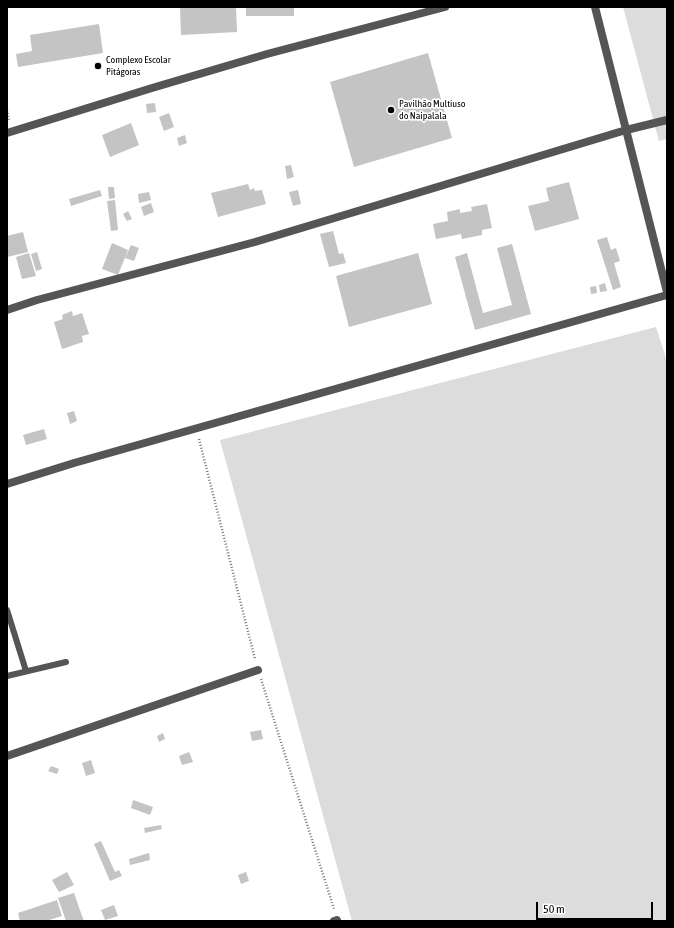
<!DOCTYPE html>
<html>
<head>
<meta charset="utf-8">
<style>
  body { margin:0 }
  #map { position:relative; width:674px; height:928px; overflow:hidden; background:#fff; font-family:"Asap Condensed",sans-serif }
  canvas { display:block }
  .frame { position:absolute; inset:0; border:8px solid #000; pointer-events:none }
  .scale { position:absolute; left:536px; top:902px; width:117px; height:18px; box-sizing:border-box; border:2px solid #000; border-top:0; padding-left:5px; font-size:12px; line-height:14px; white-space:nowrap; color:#000; -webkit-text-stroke:3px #fff; paint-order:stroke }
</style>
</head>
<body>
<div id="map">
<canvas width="674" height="928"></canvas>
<div class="frame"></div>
<div class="scale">50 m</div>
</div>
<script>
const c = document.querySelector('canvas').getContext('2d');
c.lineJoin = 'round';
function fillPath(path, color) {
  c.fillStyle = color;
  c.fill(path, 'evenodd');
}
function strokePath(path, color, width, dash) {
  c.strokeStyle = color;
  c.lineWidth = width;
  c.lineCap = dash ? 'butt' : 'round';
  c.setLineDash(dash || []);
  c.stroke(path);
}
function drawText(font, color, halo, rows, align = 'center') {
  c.font = font + ' "Asap Condensed",sans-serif';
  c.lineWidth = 3.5;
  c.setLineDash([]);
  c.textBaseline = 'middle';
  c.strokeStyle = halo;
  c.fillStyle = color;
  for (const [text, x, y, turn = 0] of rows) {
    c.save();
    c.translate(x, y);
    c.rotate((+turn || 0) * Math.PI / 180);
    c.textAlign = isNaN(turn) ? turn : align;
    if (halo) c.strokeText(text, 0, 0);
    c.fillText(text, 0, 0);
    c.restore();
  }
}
const green = new Path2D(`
  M623 7H667V139L659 141Z
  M656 327 667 361V921H352L220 440Z`);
const building = new Path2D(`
  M180 7H236L237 32 181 35Z
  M246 7H294V16H246Z
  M99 24 103 53 18 67 16 54 32 51 30 35Z
  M428 53 452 138 354 167 330 82Z
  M155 103 156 112 147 113 146 104Z
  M169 113 174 127 164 131 159 117Z
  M131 123 139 145 110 157 102 135Z
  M185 135 187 143 179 146 177 138Z
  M291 165 294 177 287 179 285 166Z
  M569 182 579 219 535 231 528 206 549 201 546 188Z
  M248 184 250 190 254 188 255 191 262 190 266 204 218 217 211 193Z
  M108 187H114L115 198 109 199Z
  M100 190 102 196 71 206 69 199Z
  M298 190 301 204 293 206 289 192Z
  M149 192 151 200 139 203 138 194Z
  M115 200 118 230 111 231 107 201Z
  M151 203 154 212 144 216 141 207Z
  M487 204 492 228 482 230V235L462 239 461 234 436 239 433 224 448 221 447 212 460 209V213L472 211 471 207Z
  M128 211 132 219 127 221 123 214Z
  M333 231 339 254 343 253 346 263 329 267 320 234Z
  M23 232 28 252 7 257V236Z
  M607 237 611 250 616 248 620 261 614 263 621 287 613 290 597 240Z
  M112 243 128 250 118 275 102 269Z
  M512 244 531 314 475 330 455 257 467 253 483 313 512 305 497 248Z
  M131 245 139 248 134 261 125 258Z
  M37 252 42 269 36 271 31 254Z
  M29 253 36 276 22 279 16 257Z
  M418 253 432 304 349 327 336 276Z
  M605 283 607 291 600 292 599 285Z
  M596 286 597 293 591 294 590 287Z
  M72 311 73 316 82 313 89 334 82 336 83 342 62 349 54 322 63 319 62 315Z
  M74 411 77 421 70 424 67 413Z
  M44 429 47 439 26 445 23 435Z
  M261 730 263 739 252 741 250 732Z
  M163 733 165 739 159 742 157 736Z
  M189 752 193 762 182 765 179 756Z
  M91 760 95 773 86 776 82 763Z
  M51 766 59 769 57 774 48 771Z
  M133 800 153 807 150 815 131 808Z
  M161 825 162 829 145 833 144 828Z
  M101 841 115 872 119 870 122 876 110 881 94 844Z
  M149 853 150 860 130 865 129 859Z
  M67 872 74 885 59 892 52 880Z
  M246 872 249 881 241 884 238 875Z
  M74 893 81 913 84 921H66L58 898Z
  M57 900 62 916 46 921H20L18 913Z
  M114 905 118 916 105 920 101 910Z`);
const path = new Path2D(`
  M7 110 9 121
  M199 439 255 659
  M261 679 334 909`);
const service = new Path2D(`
  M7 610 26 671
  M7 676 66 662`);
const minor = new Path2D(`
  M595 7 667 292
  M7 133 152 88 267 54 445 7
  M7 310 37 300 255 242 626 130 667 120
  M7 484 74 463 667 295
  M7 756 258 670
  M334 921 337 920`);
const markers = [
  [98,66,4,"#000"],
  [391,110,4,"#000"]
];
const poiNames = [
  ["Complexo Escolar",106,60],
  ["Pitágoras",106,72],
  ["Pavilhão Multiuso",399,104],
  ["do Naipalala",399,116]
];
fillPath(green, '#dcdcdc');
fillPath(building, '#c4c4c4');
strokePath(path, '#777', 2.5, [1, 2]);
strokePath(service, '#555', 6);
strokePath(minor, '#555', 8);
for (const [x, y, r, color] of markers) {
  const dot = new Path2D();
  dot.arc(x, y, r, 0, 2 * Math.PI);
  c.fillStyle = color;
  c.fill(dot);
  strokePath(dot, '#fff', 1.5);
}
drawText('10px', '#000', '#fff', poiNames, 'left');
</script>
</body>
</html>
